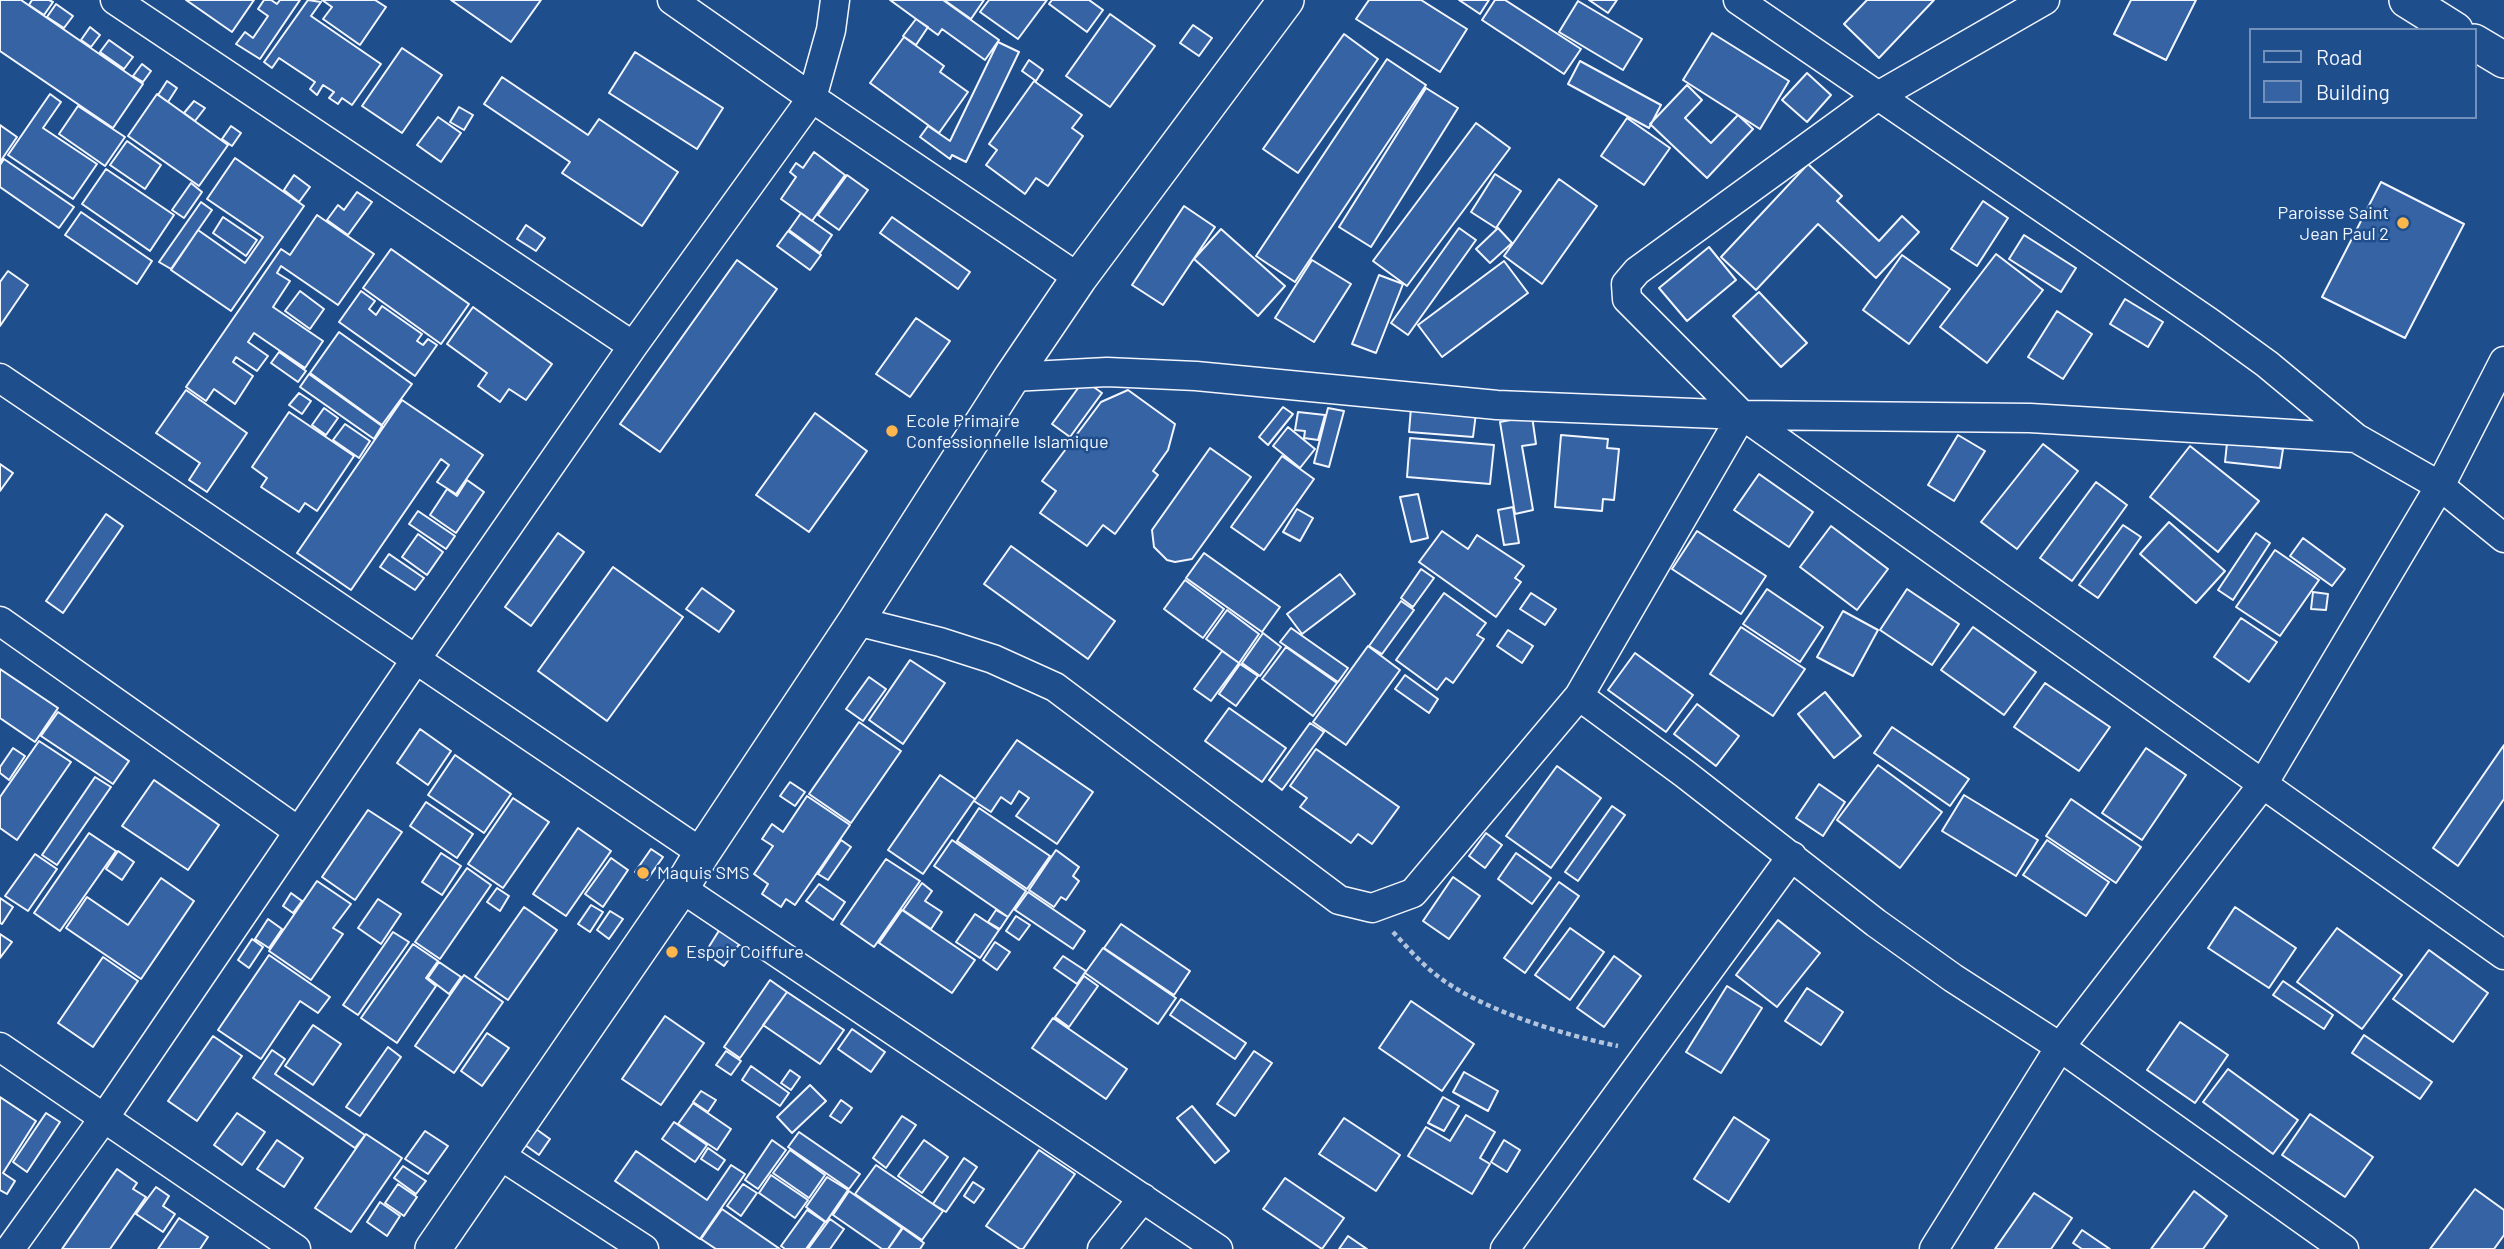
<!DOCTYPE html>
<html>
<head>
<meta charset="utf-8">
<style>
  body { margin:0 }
  #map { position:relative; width:2504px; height:1249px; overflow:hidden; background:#1f4e8c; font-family:Barlow,sans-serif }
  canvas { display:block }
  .legend { position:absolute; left:2249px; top:28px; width:228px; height:91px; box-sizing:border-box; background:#1f4e8c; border:2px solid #7391ba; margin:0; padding:9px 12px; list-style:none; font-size:21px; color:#f2f6ff }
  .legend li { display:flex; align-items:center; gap:14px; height:35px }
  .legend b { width:35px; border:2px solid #7391ba }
</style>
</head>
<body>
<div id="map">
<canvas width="2504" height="1249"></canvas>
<ul class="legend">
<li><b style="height:9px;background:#1f4e8c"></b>Road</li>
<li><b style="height:19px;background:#3563a3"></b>Building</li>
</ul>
</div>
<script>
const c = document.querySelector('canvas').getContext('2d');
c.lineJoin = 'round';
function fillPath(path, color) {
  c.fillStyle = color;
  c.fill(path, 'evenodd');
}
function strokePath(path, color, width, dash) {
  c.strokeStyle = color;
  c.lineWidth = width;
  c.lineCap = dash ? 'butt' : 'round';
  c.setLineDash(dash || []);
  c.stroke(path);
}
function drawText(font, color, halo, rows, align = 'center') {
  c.font = font + ' Barlow,sans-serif';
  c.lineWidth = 5;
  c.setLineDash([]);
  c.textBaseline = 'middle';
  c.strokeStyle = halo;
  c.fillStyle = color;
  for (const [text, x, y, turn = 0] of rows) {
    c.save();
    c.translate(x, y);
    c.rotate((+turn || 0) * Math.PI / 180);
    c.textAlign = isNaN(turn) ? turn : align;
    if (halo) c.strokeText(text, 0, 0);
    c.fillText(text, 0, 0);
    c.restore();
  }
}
const building = new Path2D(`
  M0 0H21L143 84 113 128 0 51Z
  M32 0H49L53 2 44 15 29 5Z
  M186 0H254L232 32Z
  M264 0H271L277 4 280 0H300L260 59 236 44 245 32 253 38 268 16 258 9Z
  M308 0 321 2 311 16 381 64 352 105 342 98 338 104 329 98 334 92 323 85 317 95 310 89 315 82 279 58 272 68 264 62Z
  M322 0H375L386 7 360 45 323 19 332 7Z
  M451 0H541L511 42Z
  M890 0H943L999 40 985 60 942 29 938 35Z
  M944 0H984L971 19Z
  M989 0H1047L1018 39 980 12Z
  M1052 0H1089L1103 10 1087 32 1049 4Z
  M1369 0H1421L1467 29 1440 72 1356 19Z
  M1459 0H1489L1480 14Z
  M1495 0H1505L1581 49 1564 74 1482 20Z
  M1589 0H1617L1608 13Z
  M1867 0H1934L1879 58 1844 24Z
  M2131 0H2196L2166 60 2114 34Z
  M1578 1 1642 39 1623 70 1559 32Z
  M56 4 73 16 64 28 47 17Z
  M1110 14 1155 46 1110 107 1066 76Z
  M916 19 928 27 916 45 903 36Z
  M1193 25 1212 38 1199 56 1180 43Z
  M90 27 100 35 91 47 81 40Z
  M1712 33 1789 81 1760 129 1683 80Z
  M1344 34 1378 59 1298 173 1263 149Z
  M904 37 944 66 940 72 968 92 939 133 870 83Z
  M109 40 133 57 124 69 100 52Z
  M998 42 1019 52 966 162 952 155 950 159 920 137 928 126 950 141Z
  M402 48 442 75 402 133 362 106Z
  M635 52 723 108 697 149 609 93Z
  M1387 59 1426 85 1295 282 1256 256Z
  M1029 60 1043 70 1036 81 1022 71Z
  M1580 61 1661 105 1649 128 1568 84Z
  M142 64 151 71 143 82 133 76Z
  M1807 73 1831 95 1807 122 1782 100Z
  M502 77 588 135 599 119 678 172 642 226 562 173 570 162 484 104Z
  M167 81 177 88 168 102 158 95Z
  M1034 81 1082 115 1072 128 1083 136 1048 186 1036 178 1025 194 986 165 997 150 989 144Z
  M1687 85 1702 100 1685 118 1711 143 1738 115 1753 129 1707 178 1650 124Z
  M1426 88 1458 108 1371 247 1339 227Z
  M50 94 61 102 43 128 97 164 73 199 8 155Z
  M157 94 228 145 199 186 128 136Z
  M194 101 205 108 195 121 184 113Z
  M78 106 125 137 105 166 59 134Z
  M459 107 473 115 464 130 450 122Z
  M438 117 461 133 441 162 417 145Z
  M1627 118 1670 148 1644 185 1601 156Z
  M1476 123 1510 148 1407 286 1373 261Z
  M0 125 17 137 0 162Z
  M231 126 241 133 232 146 222 139Z
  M127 141 161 165 145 189 110 165Z
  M814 152 845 175 812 221 781 199 796 177 790 172 796 163 803 168Z
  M235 158 304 206 231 311 171 270 198 230 245 263 263 237 207 199Z
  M4 159 74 207 59 228 0 187V165Z
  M1808 164 1842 196 1837 201 1879 241 1902 216 1919 232 1876 278 1818 224 1756 290 1721 257Z
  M106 169 174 215 150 251 82 204Z
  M1495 174 1521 191 1496 228 1471 212Z
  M294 175 310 187 299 202 284 190Z
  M847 175 868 190 839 230 818 215Z
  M1559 179 1597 206 1542 284 1504 256Z
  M2381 182 2464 224 2405 338 2322 297Z
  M191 183 202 192 184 218 172 210Z
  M357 192 372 202 348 235 327 220 338 205 344 210Z
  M1983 201 2008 218 1977 266 1951 249Z
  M201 202 212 210 171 269 159 262Z
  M1184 206 1215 227 1163 305 1132 285Z
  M81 212 152 261 137 284 65 235Z
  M801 213 832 235 820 253 789 230Z
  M317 215 374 254 338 305 281 266 277 273 290 281 273 307 323 341 305 368 254 333 248 342 268 356 257 371 236 357 233 362 253 376 235 404 214 389 206 401 186 387 281 249 290 255Z
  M223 217 257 240 246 256 213 233Z
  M892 217 970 272 958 289 880 233Z
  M526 225 545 238 536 251 517 239Z
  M1459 228 1476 240 1408 335 1391 323Z
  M1498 228 1512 243 1490 263 1476 249Z
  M1221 229 1285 286 1258 316 1194 259Z
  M788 231 821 255 810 270 777 246Z
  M2024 235 2076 268 2061 292 2009 259Z
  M1709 247 1736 280 1687 321 1659 288Z
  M391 249 469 304 441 344 363 288Z
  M1996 254 2043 290 1987 363 1940 327Z
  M1902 255 1950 289 1909 344 1863 310Z
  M737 260 777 289 660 452 620 424Z
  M1312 260 1351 284 1314 342 1275 318Z
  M1504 261 1528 293 1442 357 1418 325Z
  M8 271 28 285 0 326V282Z
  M1379 275 1403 284 1376 353 1352 344Z
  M300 291 324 309 310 329 285 311Z
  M361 291 375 301 369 309 376 315 382 306 422 334 417 341 423 345 428 339 437 345 415 376 339 322Z
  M1759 292 1807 343 1781 367 1733 316Z
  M2125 299 2163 322 2148 347 2110 324Z
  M473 307 552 364 526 400 509 389 500 402 478 386 487 373 447 344Z
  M2057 311 2092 334 2063 379 2028 357Z
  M916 318 950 341 910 397 876 374Z
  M339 332 412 384 382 425 310 373Z
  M279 352 306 371 298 382 271 363Z
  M309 374 382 426 374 439 300 387Z
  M1084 380 1102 393 1070 437 1052 424Z
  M186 390 247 433 207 492 189 480 200 463 156 433Z
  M1128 390 1175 424 1168 450 1153 471 1158 475 1115 534 1103 525 1087 546 1040 513 1056 491 1042 481 1101 402Z
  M299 393 311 401 302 414 289 405Z
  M402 400 483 455 456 494 437 482 449 465 441 459 351 590 297 553Z
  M1283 407 1293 414 1268 445 1259 437Z
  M324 408 338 418 326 435 312 425Z
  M1328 408 1344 411 1329 467 1314 463Z
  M1411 408 1476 413 1473 437 1409 432Z
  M289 412 354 456 317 511 305 503 299 512 261 487 267 478 252 467Z
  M1298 412 1325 415 1318 440 1304 438 1305 431 1295 430Z
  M815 413 867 451 809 532 756 495Z
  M1532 416 1536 444 1522 446 1533 510 1515 514 1500 422Z
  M345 424 370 441 359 458 333 440Z
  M1288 427 1315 449 1300 468 1273 446Z
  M1561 435 1608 439 1607 448 1619 449 1614 500 1603 499 1602 511 1555 507Z
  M1958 435 1985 451 1954 501 1928 485Z
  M1410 438 1494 445 1490 484 1407 477Z
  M2227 443 2283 449 2280 468 2225 462Z
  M2043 444 2078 471 2017 549 1981 522Z
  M2190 446 2259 501 2218 552 2150 497Z
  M1210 448 1251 477 1192 559 1175 562 1167 560 1154 547 1152 530Z
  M1282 456 1314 479 1264 550 1231 527Z
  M0 464 13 473 0 491Z
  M1759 474 1813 512 1789 547 1734 510Z
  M467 480 484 492 456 533 430 515 447 489 457 496Z
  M2096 482 2127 505 2072 581 2040 558Z
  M1418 494 1428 538 1411 542 1400 497Z
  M1513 507 1519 543 1504 545 1498 510Z
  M1297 509 1313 518 1300 541 1283 532Z
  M418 511 455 536 446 549 409 524Z
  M106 514 123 526 63 613 46 601Z
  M2169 522 2225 571 2196 603 2140 554Z
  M2123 525 2141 537 2098 598 2079 585Z
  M1831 526 1888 569 1857 610 1800 567Z
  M1442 531 1468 549 1477 535 1524 566 1515 578 1521 582 1496 617 1419 562Z
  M1697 531 1766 576 1741 614 1672 569Z
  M558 533 584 552 531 626 505 607Z
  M2256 533 2270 543 2233 600 2218 590Z
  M418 534 443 552 427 575 402 557Z
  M2303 538 2345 569 2332 586 2290 556Z
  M1011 546 1115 621 1088 659 984 584Z
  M2275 550 2319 580 2280 636 2236 607Z
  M1204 553 1280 607 1262 632 1186 578Z
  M389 554 424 578 415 590 380 567Z
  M613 567 683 617 607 721 538 671Z
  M1421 569 1434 578 1413 607 1401 598Z
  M1340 574 1355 594 1302 634 1287 614Z
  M1185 580 1224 609 1203 638 1164 609Z
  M702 588 734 611 719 632 686 609Z
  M1767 589 1823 627 1800 662 1743 624Z
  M1907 589 1959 624 1932 665 1880 630Z
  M2313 592 2328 594 2326 610 2311 609Z
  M1444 593 1486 623 1477 635 1484 639 1453 683 1446 678 1437 690 1396 660Z
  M1531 593 1556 609 1545 625 1520 609Z
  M1401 601 1414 610 1382 654 1369 646Z
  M1227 610 1259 634 1239 663 1206 639Z
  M1843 611 1878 630 1853 676 1817 657Z
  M2241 618 2277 642 2249 682 2214 657Z
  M1741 627 1805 669 1773 716 1710 674Z
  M1973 627 2036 672 2004 715 1941 670Z
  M1291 628 1348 668 1338 682 1280 642Z
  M1508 630 1533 646 1522 663 1497 646Z
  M1263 633 1281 647 1260 676 1242 663Z
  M1368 646 1400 670 1346 745 1313 722Z
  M1286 647 1337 683 1313 716 1262 679Z
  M1222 651 1239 663 1211 701 1194 689Z
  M1635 653 1693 695 1666 732 1608 690Z
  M910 660 945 683 903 744 869 720Z
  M1240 664 1258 676 1236 706 1219 694Z
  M0 669 58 708 35 742 0 718Z
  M1405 675 1438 699 1429 713 1395 689Z
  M869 677 886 689 863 721 846 709Z
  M2045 683 2110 727 2079 771 2014 727Z
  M1825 692 1861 736 1834 758 1798 714Z
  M1697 704 1739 736 1716 766 1674 734Z
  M1229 708 1286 748 1262 782 1205 741Z
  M58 712 129 761 113 784 41 736Z
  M859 722 901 751 851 823 809 794Z
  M1310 723 1324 732 1282 790 1269 780Z
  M1892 727 1969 779 1950 806 1874 753Z
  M420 729 451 751 428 785 397 763Z
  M1017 740 1093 792 1057 844 1016 816 1029 798 1019 791 1011 804 1001 797 991 812 974 801Z
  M39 741 71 762 17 840 0 828V797Z
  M2504 745V799L2458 866 2433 848Z
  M13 748 25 756 9 780 0 773V767Z
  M2146 748 2186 775 2142 840 2102 813Z
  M1316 749 1399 807 1372 844 1358 834 1351 843 1300 807 1307 798 1290 786Z
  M455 755 511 794 484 833 428 795Z
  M1878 765 1942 812 1900 868 1837 820Z
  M1557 766 1601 798 1551 868 1506 836Z
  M940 775 975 799 923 874 888 850Z
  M95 777 111 787 57 865 42 855Z
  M154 780 219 825 188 870 122 826Z
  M790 782 805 792 795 806 780 796Z
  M1819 784 1845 802 1823 836 1796 818Z
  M1964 795 2038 840 2016 876 1942 831Z
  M807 796 850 825 795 905 786 899 781 907 762 894 768 884 754 874 773 846 762 839 772 824 783 832Z
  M513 798 549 822 503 888 468 864Z
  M2071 799 2141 847 2116 883 2046 836Z
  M426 802 473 834 457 858 410 826Z
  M1612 806 1625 815 1578 881 1565 872Z
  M979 808 1050 856 1027 889 957 841Z
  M368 810 402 832 355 900 322 877Z
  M578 828 611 851 566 916 533 894Z
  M89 833 116 851 60 931 34 913Z
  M1486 833 1502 845 1485 868 1469 856Z
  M841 840 851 847 828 880 818 874Z
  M952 840 1026 891 1008 917 934 866Z
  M2047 840 2109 882 2086 916 2023 875Z
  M651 849 663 857 647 880 635 872Z
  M1056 850 1079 867 1073 876 1079 881 1066 900 1061 897 1054 907 1029 890Z
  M118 851 134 862 122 880 106 869Z
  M441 853 461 866 442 895 422 882Z
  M1516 853 1551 878 1532 904 1498 879Z
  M35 854 57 869 28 911 5 896Z
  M611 858 628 870 603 907 585 894Z
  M886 859 920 881 874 947 841 924Z
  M467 868 491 885 440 959 415 942Z
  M1453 877 1480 896 1449 939 1423 921Z
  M161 878 194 901 141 979 66 928 87 897 128 925Z
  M317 881 351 904 333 928 343 934 311 980 269 951Z
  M1559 882 1579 896 1525 973 1504 958Z
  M922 883 932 891 925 901 942 912 931 929 903 910Z
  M819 884 845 902 833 920 806 901Z
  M497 888 509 896 500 911 487 902Z
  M1028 892 1085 931 1073 949 1015 910Z
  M291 893 302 901 293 913 283 906Z
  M0 898 13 907 2 924 0 923Z
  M378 899 401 914 381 944 358 928Z
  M591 905 603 912 590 932 578 924Z
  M524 907 557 930 508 1000 475 977Z
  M2235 907 2296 948 2269 988 2208 948Z
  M902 910 975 960 952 993 879 943Z
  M996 910 1008 917 1000 929 988 922Z
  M610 911 623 919 609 939 597 930Z
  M975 914 999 930 980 958 956 942Z
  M1016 916 1030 925 1019 940 1006 931Z
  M268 919 282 929 269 948 255 939Z
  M1778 920 1820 953 1777 1007 1736 975Z
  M1121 924 1190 971 1174 995 1104 948Z
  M1570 928 1604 952 1570 1000 1535 975Z
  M2337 928 2402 975 2362 1029 2297 982Z
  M720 929 740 943 724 966 705 953Z
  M393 932 409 942 358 1015 343 1005Z
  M0 934 12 942 0 958Z
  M252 939 263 947 249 968 238 960Z
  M995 942 1010 952 997 970 983 960Z
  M413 944 438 961 426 978 436 986 397 1043 361 1018Z
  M1103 948 1176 998 1158 1024 1085 973Z
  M2429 950 2488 993 2453 1042 2393 999Z
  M269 955 330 997 318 1013 300 1001 261 1059 218 1030Z
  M1063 956 1086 971 1077 984 1054 968Z
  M1614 956 1641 976 1604 1027 1577 1008Z
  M103 957 138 981 93 1047 58 1023Z
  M439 962 461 977 449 994 428 978Z
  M464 975 503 1002 454 1073 415 1046Z
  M1084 976 1098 986 1069 1027 1055 1017Z
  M770 980 787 992 740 1058 724 1047Z
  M2283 981 2333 1015 2324 1029 2273 995Z
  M1727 986 1762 1008 1721 1073 1686 1052Z
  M1807 988 1843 1012 1821 1045 1785 1021Z
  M787 992 844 1030 820 1064 763 1025Z
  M1181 999 1246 1043 1235 1059 1170 1015Z
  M1411 1001 1474 1044 1442 1091 1379 1048Z
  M665 1016 704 1043 661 1105 622 1079Z
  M1053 1018 1127 1069 1106 1099 1032 1048Z
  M2180 1022 2228 1055 2195 1103 2147 1070Z
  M313 1025 341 1044 313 1085 285 1066Z
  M852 1029 885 1052 871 1072 838 1049Z
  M487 1033 509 1048 482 1086 461 1071Z
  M2364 1035 2432 1082 2420 1099 2352 1053Z
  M213 1036 242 1056 197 1121 168 1101Z
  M388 1047 401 1057 360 1116 346 1107Z
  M272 1050 285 1059 275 1074 365 1135 355 1148 253 1078Z
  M726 1051 741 1061 731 1075 716 1065Z
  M1254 1051 1272 1063 1235 1116 1217 1104Z
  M751 1066 789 1093 780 1106 742 1080Z
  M2228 1069 2298 1120 2273 1154 2203 1102Z
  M790 1070 800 1077 791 1090 781 1083Z
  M1464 1072 1498 1091 1488 1111 1453 1092Z
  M810 1085 826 1101 792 1133 777 1117Z
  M701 1091 716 1100 708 1112 693 1102Z
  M0 1097 36 1121 3 1173 15 1181 7 1194 0 1190Z
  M1443 1097 1459 1106 1444 1131 1428 1123Z
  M841 1100 852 1108 841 1123 830 1116Z
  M693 1103 731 1129 717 1150 678 1124Z
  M1192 1106 1229 1151 1215 1163 1177 1118Z
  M46 1113 60 1122 27 1172 13 1162Z
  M237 1113 265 1132 242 1165 214 1145Z
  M2310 1114 2373 1157 2345 1197 2282 1155Z
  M1466 1115 1495 1132 1480 1158 1490 1164 1472 1194 1408 1156 1426 1127 1450 1141Z
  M902 1116 916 1125 886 1168 873 1158Z
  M1734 1117 1769 1140 1729 1202 1694 1179Z
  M1344 1118 1400 1155 1376 1191 1319 1154Z
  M674 1122 707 1145 695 1162 662 1139Z
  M536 1129 550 1139 539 1155 525 1145Z
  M425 1131 448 1146 428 1174 405 1159Z
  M799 1132 860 1174 849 1189 788 1147Z
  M366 1134 402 1158 351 1232 315 1208Z
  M277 1140 303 1158 284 1187 257 1169Z
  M772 1140 786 1150 758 1189 745 1180Z
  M924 1140 948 1157 922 1193 898 1176Z
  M1504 1140 1520 1150 1507 1172 1491 1162Z
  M708 1148 725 1160 718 1170 701 1159Z
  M790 1150 825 1175 809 1198 773 1173Z
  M1039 1150 1075 1174 1023 1249H1020L986 1226Z
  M636 1151 707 1200 731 1165 745 1174 700 1239 615 1181Z
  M964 1158 977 1167 946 1212 933 1204Z
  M876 1165 943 1211 922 1240 855 1194Z
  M403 1166 426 1181 416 1194 394 1178Z
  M117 1169 137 1183 133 1189 146 1197 110 1249H62Z
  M771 1175 808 1200 795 1218 759 1193Z
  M827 1177 848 1190 826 1222 806 1207Z
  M1285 1178 1344 1218 1322 1249 1263 1209Z
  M973 1182 984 1189 974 1203 964 1196Z
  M398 1184 417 1197 404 1216 385 1203Z
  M743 1184 757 1193 741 1216 727 1206Z
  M156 1187 169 1196 163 1206 175 1214 163 1232 136 1214Z
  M2475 1189 2504 1210V1235L2494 1249H2430Z
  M849 1191 902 1228 888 1249H882L833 1215Z
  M2194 1191 2227 1216 2203 1249H2151Z
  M2034 1193 2072 1218 2051 1249H1995Z
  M380 1202 400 1216 387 1236 367 1222Z
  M722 1209 780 1249H716L701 1239Z
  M807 1210 825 1222 806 1249H785L781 1246Z
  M179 1218 208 1237 200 1249H158Z
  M830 1219 844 1229 830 1249H808Z
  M903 1228 924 1243 920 1249H888Z
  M2082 1230 2110 1249H2082L2073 1243Z
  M1348 1236 1367 1249H1339Z`);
const path = new Path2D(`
  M1393 932C1406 946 1420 962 1435 974 1478 1009 1563 1035 1618 1046`);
const minor = new Path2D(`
  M115 0 633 346
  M672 0 812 98 1079 278
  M1738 0 2209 322 2267 364 2356 438
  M2045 0 1878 96 1637 271 1626 284 1627 299 1742 415 2504 955
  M1012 377 1107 372 1196 376 1497 405 1742 415 2030 418 2356 438 2440 486 2504 538
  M0 378 702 853
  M0 621 298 831
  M856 621 940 642 993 659 1055 687 1339 900 1372 908 1413 893 1579 696 1742 415
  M1579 696 1685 774 1876 923 1953 978 2060 1047 2344 1249
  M681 888 1218 1249
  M0 1047 296 1249
  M498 1154 644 1249
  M10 1249 104 1118 416 659 633 346 812 98 831 30 835 0
  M1102 1249 1143 1198
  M1505 1249 1792 856
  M1934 1249 2060 1047 2263 784 2440 486 2504 361`);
const tertiary = new Path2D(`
  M2407 0 2455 30
  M2474 42 2504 60
  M433 1249 681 888 702 853 856 621 1012 377 1079 278 1286 0`);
const markers = [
  [2403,223,7,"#ffb74d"],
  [892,431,7,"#ffb74d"],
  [643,873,7,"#ffb74d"],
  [672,952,7,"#ffb74d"]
];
const poiNames = [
  ["Paroisse Saint",2389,213,"right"],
  ["Jean Paul 2",2389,234,"right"],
  ["Ecole Primaire",906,421],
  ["Confessionnelle Islamique",906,442],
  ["Maquis SMS",657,873],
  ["Espoir Coiffure",686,952]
];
fillPath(building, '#3563a3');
strokePath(building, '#f2f6ff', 2);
strokePath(minor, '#f2f6ff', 31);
strokePath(tertiary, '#f2f6ff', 38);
strokePath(path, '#b3c4dc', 4.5, [5, 3.5]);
strokePath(minor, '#1f4e8c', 28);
strokePath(tertiary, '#1f4e8c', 35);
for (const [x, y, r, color] of markers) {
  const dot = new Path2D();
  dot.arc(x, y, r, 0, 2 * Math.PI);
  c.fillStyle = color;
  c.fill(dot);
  strokePath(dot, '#1f4e8c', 2.5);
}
drawText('18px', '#f2f6ff', '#1f4e8c', poiNames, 'left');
</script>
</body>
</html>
